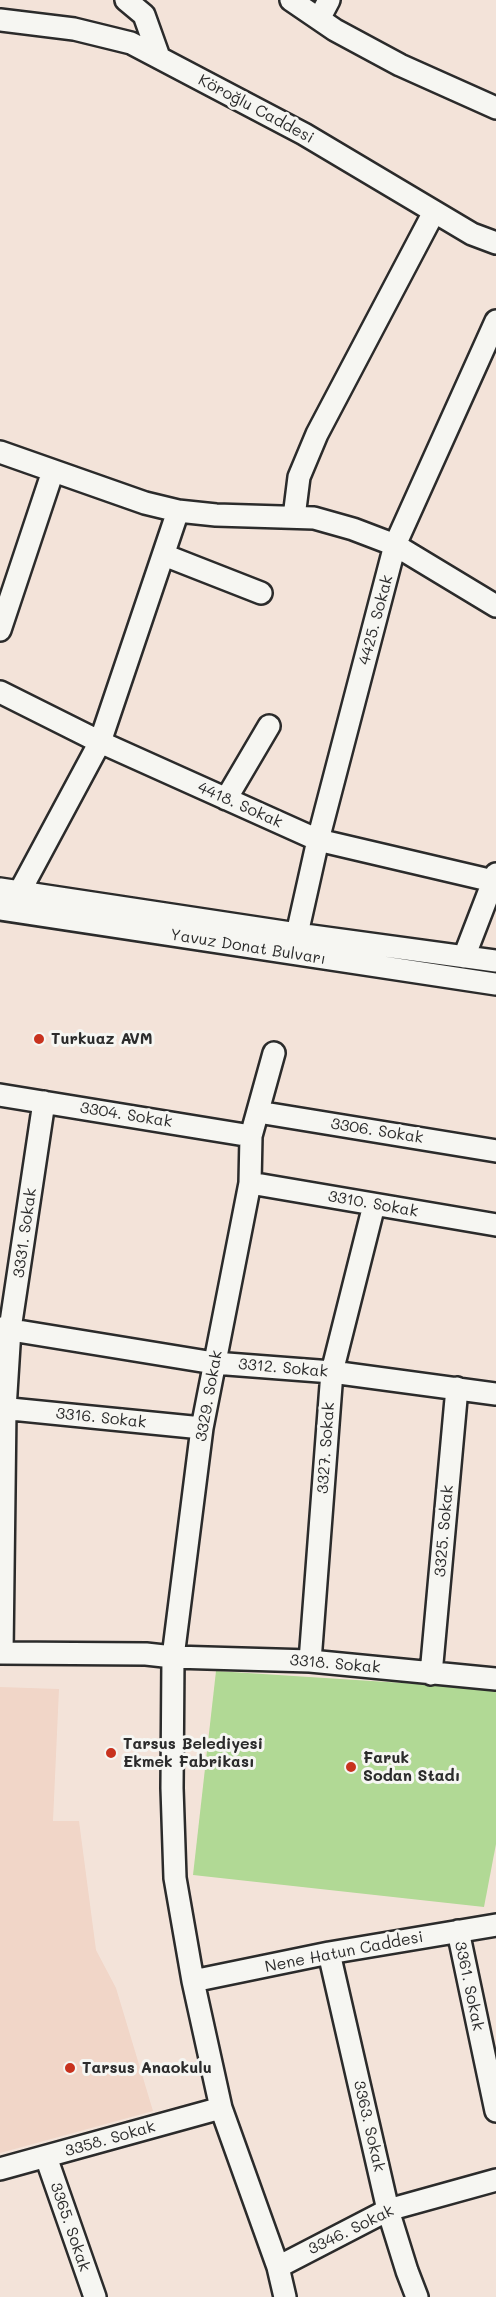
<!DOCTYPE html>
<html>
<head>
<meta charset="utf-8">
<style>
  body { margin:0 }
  canvas { display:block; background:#f3e3d9 }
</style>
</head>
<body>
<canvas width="496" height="2297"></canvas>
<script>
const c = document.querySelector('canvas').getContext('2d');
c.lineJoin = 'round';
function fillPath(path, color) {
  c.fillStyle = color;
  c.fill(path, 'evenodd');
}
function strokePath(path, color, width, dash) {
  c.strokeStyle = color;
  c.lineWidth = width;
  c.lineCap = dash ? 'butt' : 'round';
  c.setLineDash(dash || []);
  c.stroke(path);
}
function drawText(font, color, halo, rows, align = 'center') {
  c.font = font + ' Mali,sans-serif';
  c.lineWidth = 6;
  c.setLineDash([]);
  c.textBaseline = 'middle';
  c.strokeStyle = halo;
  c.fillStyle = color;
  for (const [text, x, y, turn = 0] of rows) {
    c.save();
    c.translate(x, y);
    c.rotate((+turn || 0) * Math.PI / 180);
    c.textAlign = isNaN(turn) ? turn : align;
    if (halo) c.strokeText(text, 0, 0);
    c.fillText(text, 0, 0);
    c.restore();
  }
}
const built = new Path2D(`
  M0 1687 59 1689 53 1821H79L96 1950 116 1988 153 2111 0 2153Z`);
const green = new Path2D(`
  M216 1671 496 1689V1844L484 1907 193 1875Z`);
const minor = new Path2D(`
  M126 0 144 15 159 57
  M291 0 335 30 400 65 496 108
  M319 19 329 0
  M0 20 74 29 131 43 304 134 472 234 496 243
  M0 452 145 503 178 511 216 515 314 518 353 529 395 545 496 606
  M294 517 299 477 317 434 434 212
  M164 555 261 593
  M0 630 53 471
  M0 692 100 742 318 840 493 881
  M226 799 269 726
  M0 889 297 934 496 961
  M20 891 100 742 178 511
  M0 909 496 984
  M297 934 318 840 395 545 496 321
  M464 957 496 874
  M274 1053 251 1136 250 1183 202 1428 173 1657 310 1661 496 1679
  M0 1095 251 1136
  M258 1112 496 1151
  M250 1183 496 1225
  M0 1328 214 1363 332 1372 496 1394
  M0 1408 202 1428
  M0 1653 146 1654 173 1657 172 1788 175 1878 193 1981 221 2108 278 2267 285 2297
  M2 1653 5 1409 10 1329 44 1102
  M310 1661 332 1372 374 1205
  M431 1674 457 1388
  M458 1931 496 2111
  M329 1953 388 2210 407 2271 417 2297
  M193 1981 329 1953 496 1925
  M46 2157 95 2297
  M0 2169 221 2108
  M278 2267 388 2210 496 2180`);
const markers = [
  [39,1039,6,"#c8321e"],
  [111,1753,6,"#c8321e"],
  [351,1767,6,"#c8321e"],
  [70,2068,6,"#c8321e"]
];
const streetNames = [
  ["Köroğlu Caddesi",256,109,28],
  ["4425. Sokak",376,620,-75],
  ["4418. Sokak",240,805,24],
  ["Yavuz Donat Bulvarı",248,947,9],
  ["3304. Sokak",126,1115,9],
  ["3306. Sokak",377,1131,9],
  ["3310. Sokak",373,1204,10],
  ["3331. Sokak",25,1233,-82],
  ["3312. Sokak",283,1368,5],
  ["3329. Sokak",209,1396,-80],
  ["3316. Sokak",101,1418,6],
  ["3327. Sokak",326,1448,-86],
  ["3325. Sokak",444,1531,-85],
  ["3318. Sokak",335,1664,5],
  ["Nene Hatun Caddesi",344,1952,-11],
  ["3361. Sokak",469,1986,78],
  ["3363. Sokak",369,2126,77],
  ["3358. Sokak",110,2139,-16],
  ["3365. Sokak",70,2227,71],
  ["3346. Sokak",351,2230,-26]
];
const poiNames = [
  ["Turkuaz AVM",51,1039],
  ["Tarsus Belediyesi",123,1744],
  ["Ekmek Fabrikası",123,1762],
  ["Faruk",363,1758],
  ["Sodan Stadı",363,1776],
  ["Tarsus Anaokulu",82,2068]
];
fillPath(built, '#f1d6c8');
fillPath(green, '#b1d995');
strokePath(minor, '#2b2b2b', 26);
strokePath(minor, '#f6f6f2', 21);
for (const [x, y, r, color] of markers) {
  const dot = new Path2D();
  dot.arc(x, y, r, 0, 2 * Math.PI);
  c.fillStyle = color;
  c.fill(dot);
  strokePath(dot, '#f6f6f2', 2);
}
drawText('16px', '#2b2b2b', '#f6f6f2', streetNames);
drawText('bold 16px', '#2b2b2b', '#f6f6f2', poiNames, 'left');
</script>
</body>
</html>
